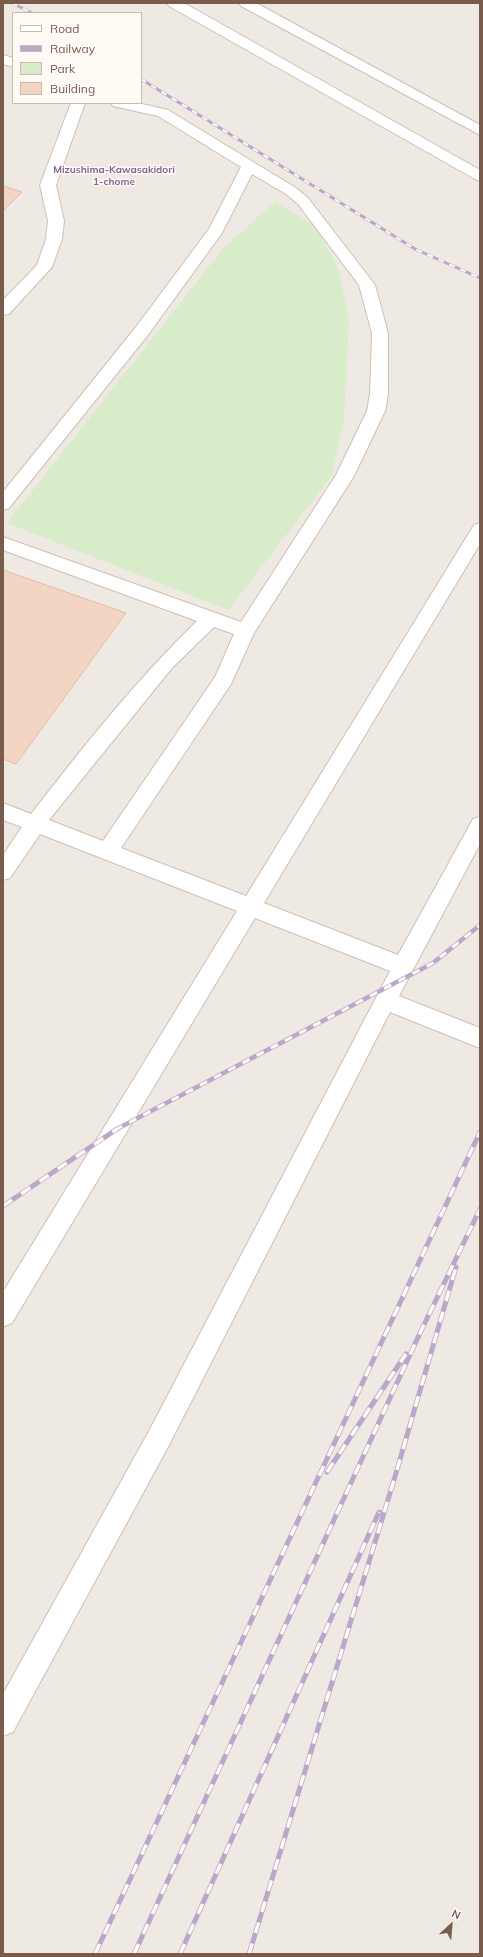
<!DOCTYPE html>
<html>
<head>
<meta charset="utf-8">
<style>
  body { margin:0 }
  #map { position:relative; width:483px; height:1957px; overflow:hidden; background:#fdf6ec; font-family:Mulish,sans-serif }
  canvas { display:block }
  .frame { position:absolute; inset:0; border:4px solid #7a5c4d; pointer-events:none }
  .legend { position:absolute; left:12px; top:12px; width:130px; height:92px; box-sizing:border-box; background:#fffaf3; border:1px solid #cabbb1; margin:0; padding:5px 7px; list-style:none; font-size:12px; color:#7a5c4d }
  .legend li { display:flex; align-items:center; gap:8px; height:20px }
  .legend b { width:20px; border:1px solid #cabbb1 }
  .north { position:absolute; left:431px; top:1905px; width:40px; height:40px; -webkit-text-stroke:3px #fffaf3; paint-order:stroke; rotate:26deg; font-size:11px; font-weight:700; line-height:16px; text-align:center; color:#7a5c4d }
  .north::after { content:''; display:block; margin:auto; width:14px; height:18px; background:#7a5c4d; clip-path:polygon(50% 0,100% 100%,50% 72%,0 100%) }
</style>
</head>
<body>
<div id="map">
<canvas width="483" height="1957"></canvas>
<div class="frame"></div>
<ul class="legend">
<li><b style="height:5px;background:#fff"></b>Road</li>
<li><b style="height:5px;background:#b9a8c9"></b>Railway</li>
<li><b style="height:11px;background:#d8ecc9"></b>Park</li>
<li><b style="height:11px;background:#f3d5c3"></b>Building</li>
</ul>
<div class="north">N</div>
</div>
<script>
const c = document.querySelector('canvas').getContext('2d');
c.lineJoin = 'round';
function fillPath(path, color) {
  c.fillStyle = color;
  c.fill(path, 'evenodd');
}
function strokePath(path, color, width, dash) {
  c.strokeStyle = color;
  c.lineWidth = width;
  c.lineCap = dash ? 'butt' : 'round';
  c.setLineDash(dash || []);
  c.stroke(path);
}
function drawText(font, color, halo, rows, align = 'center') {
  c.font = font + ' Mulish,sans-serif';
  c.lineWidth = 3;
  c.setLineDash([]);
  c.textBaseline = 'middle';
  c.strokeStyle = halo;
  c.fillStyle = color;
  for (const [text, x, y, turn = 0] of rows) {
    c.save();
    c.translate(x, y);
    c.rotate((+turn || 0) * Math.PI / 180);
    c.textAlign = isNaN(turn) ? turn : align;
    if (halo) c.strokeText(text, 0, 0);
    c.fillText(text, 0, 0);
    c.restore();
  }
}
const industrial = new Path2D(`
  M3 3H480V1954H3ZM13 13H141V103H13Z`);
const green = new Path2D(`
  M275 202 316 226 339 271 349 319 344 421 331 477 228 610 7 523 225 246Z`);
const building = new Path2D(`
  M3 186 22 192 3 211Z
  M3 570 126 613 16 764 3 759Z`);
const minor = new Path2D(`
  M167 3H184L480 170V181L475 179 169 6Z
  M239 3H256L480 125V135L241 6Z
  M3 55 13 58V67L3 64Z
  M71 103H85L56 185 64 221 62 239 52 267 9 314 3 315V300L37 265 46 239 48 221 40 185Z
  M111 103H138L168 110 296 188 308 198 375 285 388 333V394L385 411 354 476 254 633 231 684 121 848 246 896 474 525 480 523V544L264 903 398 955 473 819 480 817V844L399 996 480 1028V1048L390 1012 167 1449 13 1732 3 1736V1694L149 1431 390 971 255 918 12 1323 3 1327V1292L237 911 40 834 10 878 3 880V855L22 827 3 820V803L31 814C83 747 136 680 197 621L3 550V537L241 622 336 475 367 411 370 394 372 333 359 285 298 204 286 194 252 174 222 233 148 335 9 508 3 510V492L136 327 209 229 241 167 158 116 113 106ZM214 627 234 634 215 677 103 841 49 820 172 668Z`);
const railFar2 = new Path2D(`
  M12 3 32 13
  M141 79 415 249 480 278`);
const railFar1 = new Path2D(`
  M115 1130 433 963 480 925`);
const rail = new Path2D(`
  M3 1206 117 1129
  M327 1472 406 1354
  M95 1954 480 1132
  M134 1954 420 1333 480 1209
  M180 1954 379 1512
  M249 1954 394 1480 456 1267`);
const farNeighbourhoodnames = [
  ["Mizushima-Kawasakidori",114,170],
  ["1-chome",114,182]
];
fillPath(industrial, '#efe9e4');
fillPath(green, '#d8ecc9');
fillPath(building, '#f3d5c3');
strokePath(building, '#e6bba3', 1);
strokePath(minor, '#d1beb0', 2);
fillPath(minor, '#fff');
strokePath(railFar2, '#b9a8c9', 3);
strokePath(railFar1, '#b9a8c9', 4.5);
strokePath(rail, '#b9a8c9', 5);
strokePath(railFar2, '#fffaf3', 2, [6]);
strokePath(railFar1, '#fffaf3', 3, [8]);
strokePath(rail, '#fffaf3', 3.5, [11]);
drawText('bold 10px', '#846695', '#fffaf3', farNeighbourhoodnames);
</script>
</body>
</html>
